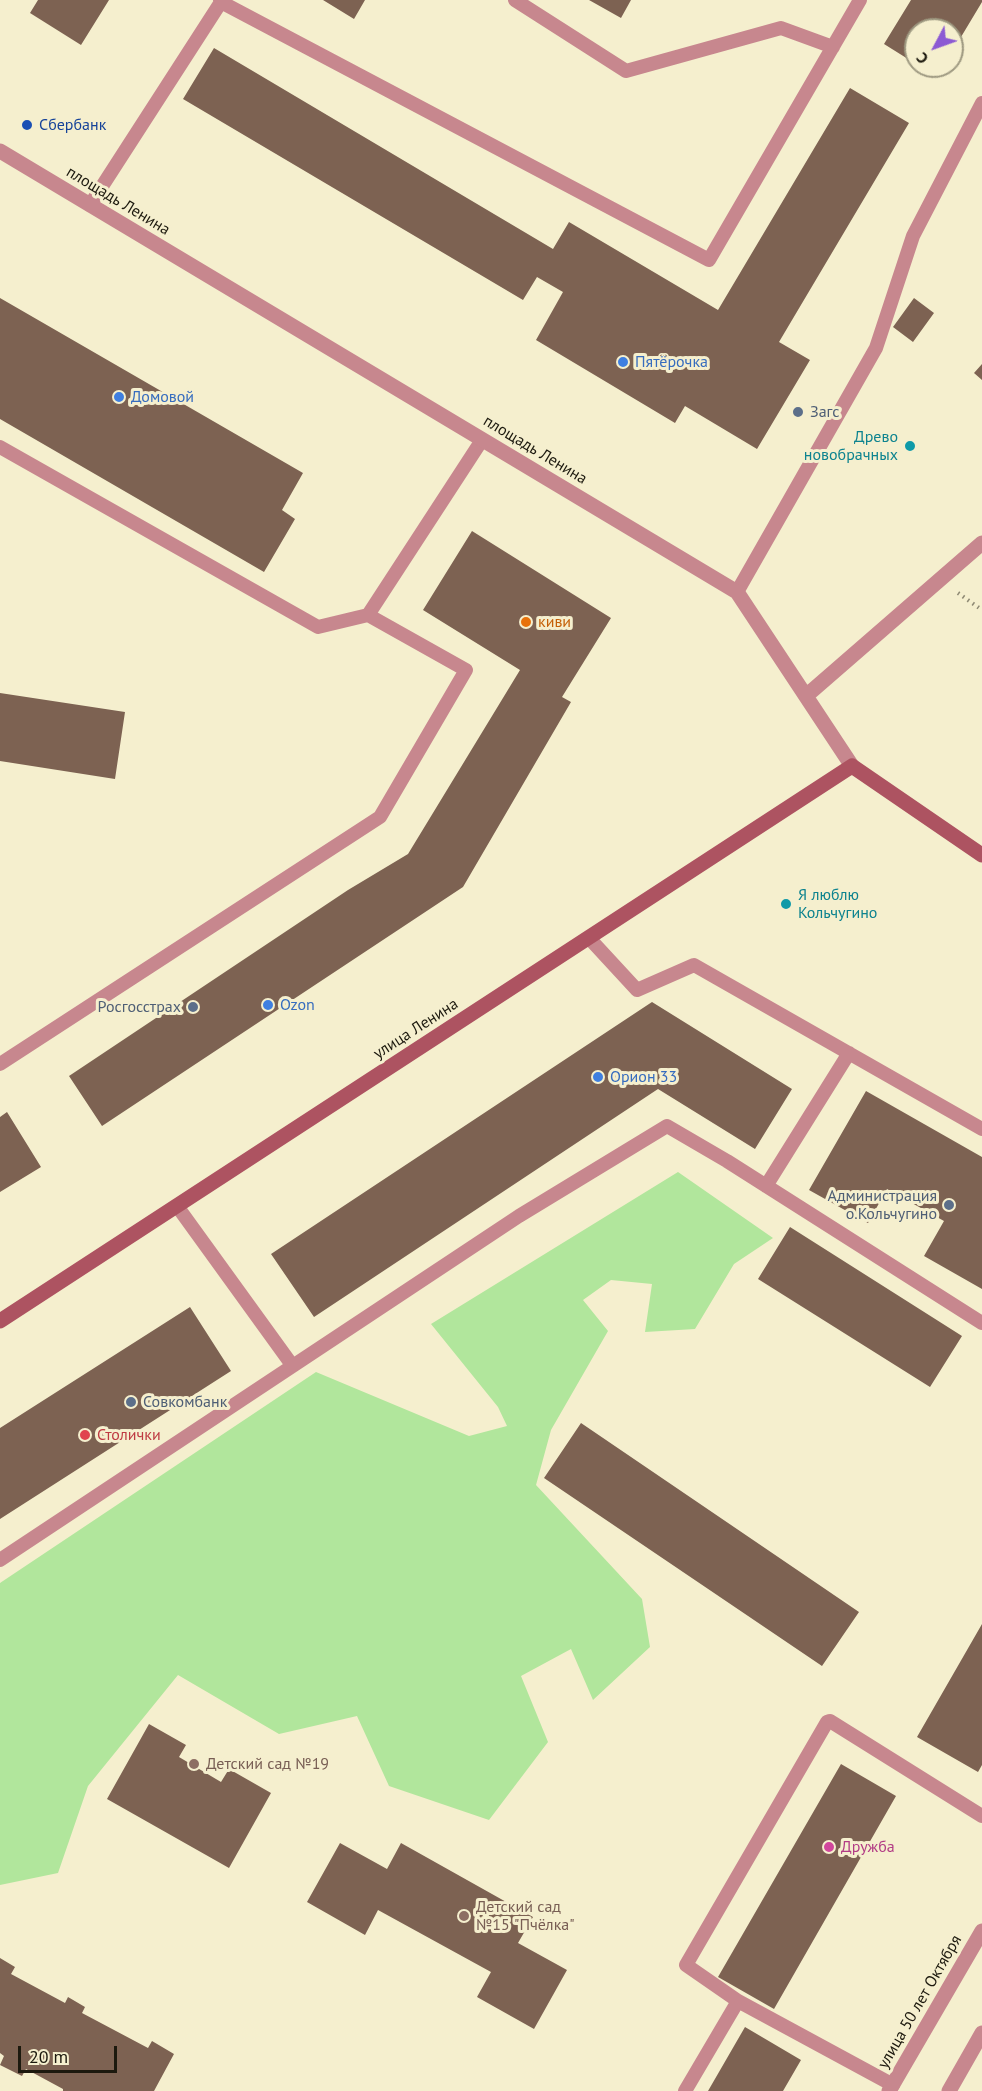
<!DOCTYPE html>
<html>
<head>
<meta charset="utf-8">
<style>
  body { margin:0 }
  #map { position:relative; width:982px; height:2091px; overflow:hidden; background:#f5efce; font-family:"PT Sans",sans-serif }
  canvas { display:block }
  .north { position:absolute; left:904px; top:18px; width:60px; height:60px; box-sizing:border-box; background:#f5efce; border:2px solid #9e9981; border-radius:50%; rotate:229deg; font-size:16px; font-weight:700; line-height:24px; text-align:center; color:#1c190e }
  .north::after { content:''; display:block; margin:auto; width:21px; height:27px; background:#8c5ad3; clip-path:polygon(50% 0,100% 100%,50% 72%,0 100%) }
  .scale { position:absolute; left:18px; top:2046px; width:99px; height:27px; box-sizing:border-box; border:3px solid #1c190e; border-top:0; padding-left:8px; font-size:18px; line-height:21px; white-space:nowrap; color:#1c190e; -webkit-text-stroke:4px #f5efce; paint-order:stroke }
</style>
</head>
<body>
<div id="map">
<canvas width="982" height="2091"></canvas>
<div class="north">С</div>
<div class="scale">20 m</div>
</div>
<script>
const c = document.querySelector('canvas').getContext('2d');
c.lineJoin = 'round';
function fillPath(path, color) {
  c.fillStyle = color;
  c.fill(path, 'evenodd');
}
function strokePath(path, color, width, dash) {
  c.strokeStyle = color;
  c.lineWidth = width;
  c.lineCap = dash ? 'butt' : 'round';
  c.setLineDash(dash || []);
  c.stroke(path);
}
function drawText(font, color, halo, rows, align = 'center') {
  c.font = font + ' "PT Sans",sans-serif';
  c.lineWidth = 6;
  c.setLineDash([]);
  c.textBaseline = 'middle';
  c.strokeStyle = halo;
  c.fillStyle = color;
  for (const [text, x, y, turn = 0] of rows) {
    c.save();
    c.translate(x, y);
    c.rotate((+turn || 0) * Math.PI / 180);
    c.textAlign = isNaN(turn) ? turn : align;
    if (halo) c.strokeText(text, 0, 0);
    c.fillText(text, 0, 0);
    c.restore();
  }
}
const green = new Path2D(`
  M678 1172 773 1238 734 1264 695 1329 645 1332 652 1284 611 1280 583 1300 608 1331 551 1430 536 1485 642 1599 650 1647 593 1700 571 1649 521 1676 548 1742 489 1820 389 1786 357 1716 279 1734 178 1675 88 1786 58 1873 0 1885V1583L316 1372 469 1436 507 1426 498 1407 431 1324Z`);
const building = new Path2D(`
  M38 0H109L81 45 30 13Z
  M323 0H365L354 19Z
  M589 0H631L621 18Z
  M911 0H982V2L952 52V30H916V64L884 44Z
  M214 48 553 249 569 222 718 310 850 88 909 123 779 342 810 360 757 449 685 406 675 423 536 340 563 292 537 277 523 300 183 99Z
  M920 66H943L937 76Z
  M0 298 303 473 282 510 295 519 264 572 0 419Z
  M914 298 934 313 913 342 893 327Z
  M982 364V380L974 373Z
  M472 531 611 618 562 697 571 702 463 887 102 1126 69 1076 348 890 408 854 520 670 423 610Z
  M0 693 125 712 115 779 0 761Z
  M652 1002 792 1089 755 1149 658 1089 314 1317 271 1254Z
  M866 1091 982 1157V1289L924 1256 944 1221 887 1189 868 1223 809 1190Z
  M7 1112 41 1167 0 1192V1117Z
  M790 1227 962 1336 930 1387 758 1279Z
  M190 1307 231 1371 0 1519V1428Z
  M581 1423 859 1612 822 1666 544 1478Z
  M982 1624V1765L978 1772 917 1737Z
  M149 1724 186 1745 179 1757 221 1782 229 1769 271 1793 229 1868 107 1799Z
  M841 1764 896 1796 774 2009 718 1977Z
  M340 1843 387 1869 401 1843 533 1917 518 1943 567 1970 534 2029 477 1997 491 1972 378 1910 365 1935 307 1902Z
  M0 1958 15 1967 11 1974 65 2003 68 1997 85 2007 82 2013 148 2048 152 2041 174 2054 154 2091H63V2089L26 2069 22 2076 0 2065 4 2056 0 2053Z
  M745 2027 801 2060 783 2091H708Z`);
const path = new Path2D(`
  M958 593 982 610`);
const lane = new Path2D(`
  M515 0 626 71 781 28 833 47
  M221 2 709 260 860 0
  M90 205 221 2 220 0
  M0 447 318 627 368 615
  M737 592 876 348 913 236 982 103
  M589 938 637 990 694 965 982 1129
  M0 1064 380 817 466 670 368 615 482 440
  M766 1186 849 1053
  M177 1206 292 1365
  M0 1560 519 1216 667 1126 727 1161 982 1323
  M738 2001 686 1965 827 1722 830 1721 982 1816
  M685 2091 738 2001 893 2085`);
const street = new Path2D(`
  M0 151 737 592 852 766
  M806 696 982 543
  M889 2091 982 1931
  M949 2091 982 2033`);
const secondary = new Path2D(`
  M0 1321 852 766 982 855`);
const markers = [
  [27,125,6,"#1a4fb4"],
  [623,362,6,"#3f7fe0"],
  [119,397,6,"#3f7fe0"],
  [798,412,6,"#5c6f8a"],
  [910,446,6,"#0f9aa8"],
  [526,622,6,"#e8710a"],
  [786,904,6,"#0f9aa8"],
  [268,1005,6,"#3f7fe0"],
  [193,1007,6,"#5c6f8a"],
  [598,1077,6,"#3f7fe0"],
  [949,1205,6,"#5c6f8a"],
  [131,1402,6,"#5c6f8a"],
  [85,1435,6,"#e0444e"],
  [194,1764,6,"#8d6e63"],
  [829,1847,6,"#d1479c"],
  [464,1916,6,"#8d6e63"]
];
const transitNames = [
  ["Сбербанк",39,125]
];
const streetNames = [
  ["площадь Ленина",118,201,31],
  ["площадь Ленина",535,450,31],
  ["улица Ленина",416,1029,-33],
  ["улица 50 лет Октября",920,2002,-60]
];
const shopNames = [
  ["Пятёрочка",635,362],
  ["Домовой",131,397],
  ["Ozon",280,1005],
  ["Орион 33",610,1077]
];
const serviceNames = [
  ["Загс",810,412],
  ["Росгосстрах",181,1007,"right"],
  ["Администрация",937,1196,"right"],
  ["о.Кольчугино",937,1214,"right"],
  ["Совкомбанк",143,1402]
];
const cultureNames = [
  ["Древо",898,437],
  ["новобрачных",898,455],
  ["Я люблю",798,895,"left"],
  ["Кольчугино",798,913,"left"]
];
const foodNames = [
  ["киви",538,622]
];
const healthNames = [
  ["Столички",97,1435]
];
const educationNames = [
  ["Детский сад №19",206,1764],
  ["Детский сад",476,1907],
  ["№15 \"Пчёлка\"",476,1925]
];
const hotelNames = [
  ["Дружба",841,1847]
];
fillPath(green, '#b1e69c');
fillPath(building, '#7d6252');
strokePath(path, '#8f8a74', 4, [1.5, 4.5]);
strokePath(lane, '#c7878e', 14);
strokePath(street, '#c7878e', 15);
strokePath(secondary, '#ad5361', 15);
for (const [x, y, r, color] of markers) {
  const dot = new Path2D();
  dot.arc(x, y, r, 0, 2 * Math.PI);
  c.fillStyle = color;
  c.fill(dot);
  strokePath(dot, '#f5efce', 2);
}
drawText('16px', '#164399', '#f5efce', transitNames, 'left');
drawText('16px', '#1c190e', '#f5efce', streetNames);
drawText('16px', '#366cbe', '#f5efce', shopNames, 'left');
drawText('16px', '#4e5e75', '#f5efce', serviceNames, 'left');
drawText('16px', '#0d838f', '#f5efce', cultureNames, 'right');
drawText('16px', '#c56008', '#f5efce', foodNames, 'left');
drawText('16px', '#be3a42', '#f5efce', healthNames, 'left');
drawText('16px', '#785e54', '#f5efce', educationNames, 'left');
drawText('16px', '#b23c85', '#f5efce', hotelNames, 'left');
</script>
</body>
</html>
